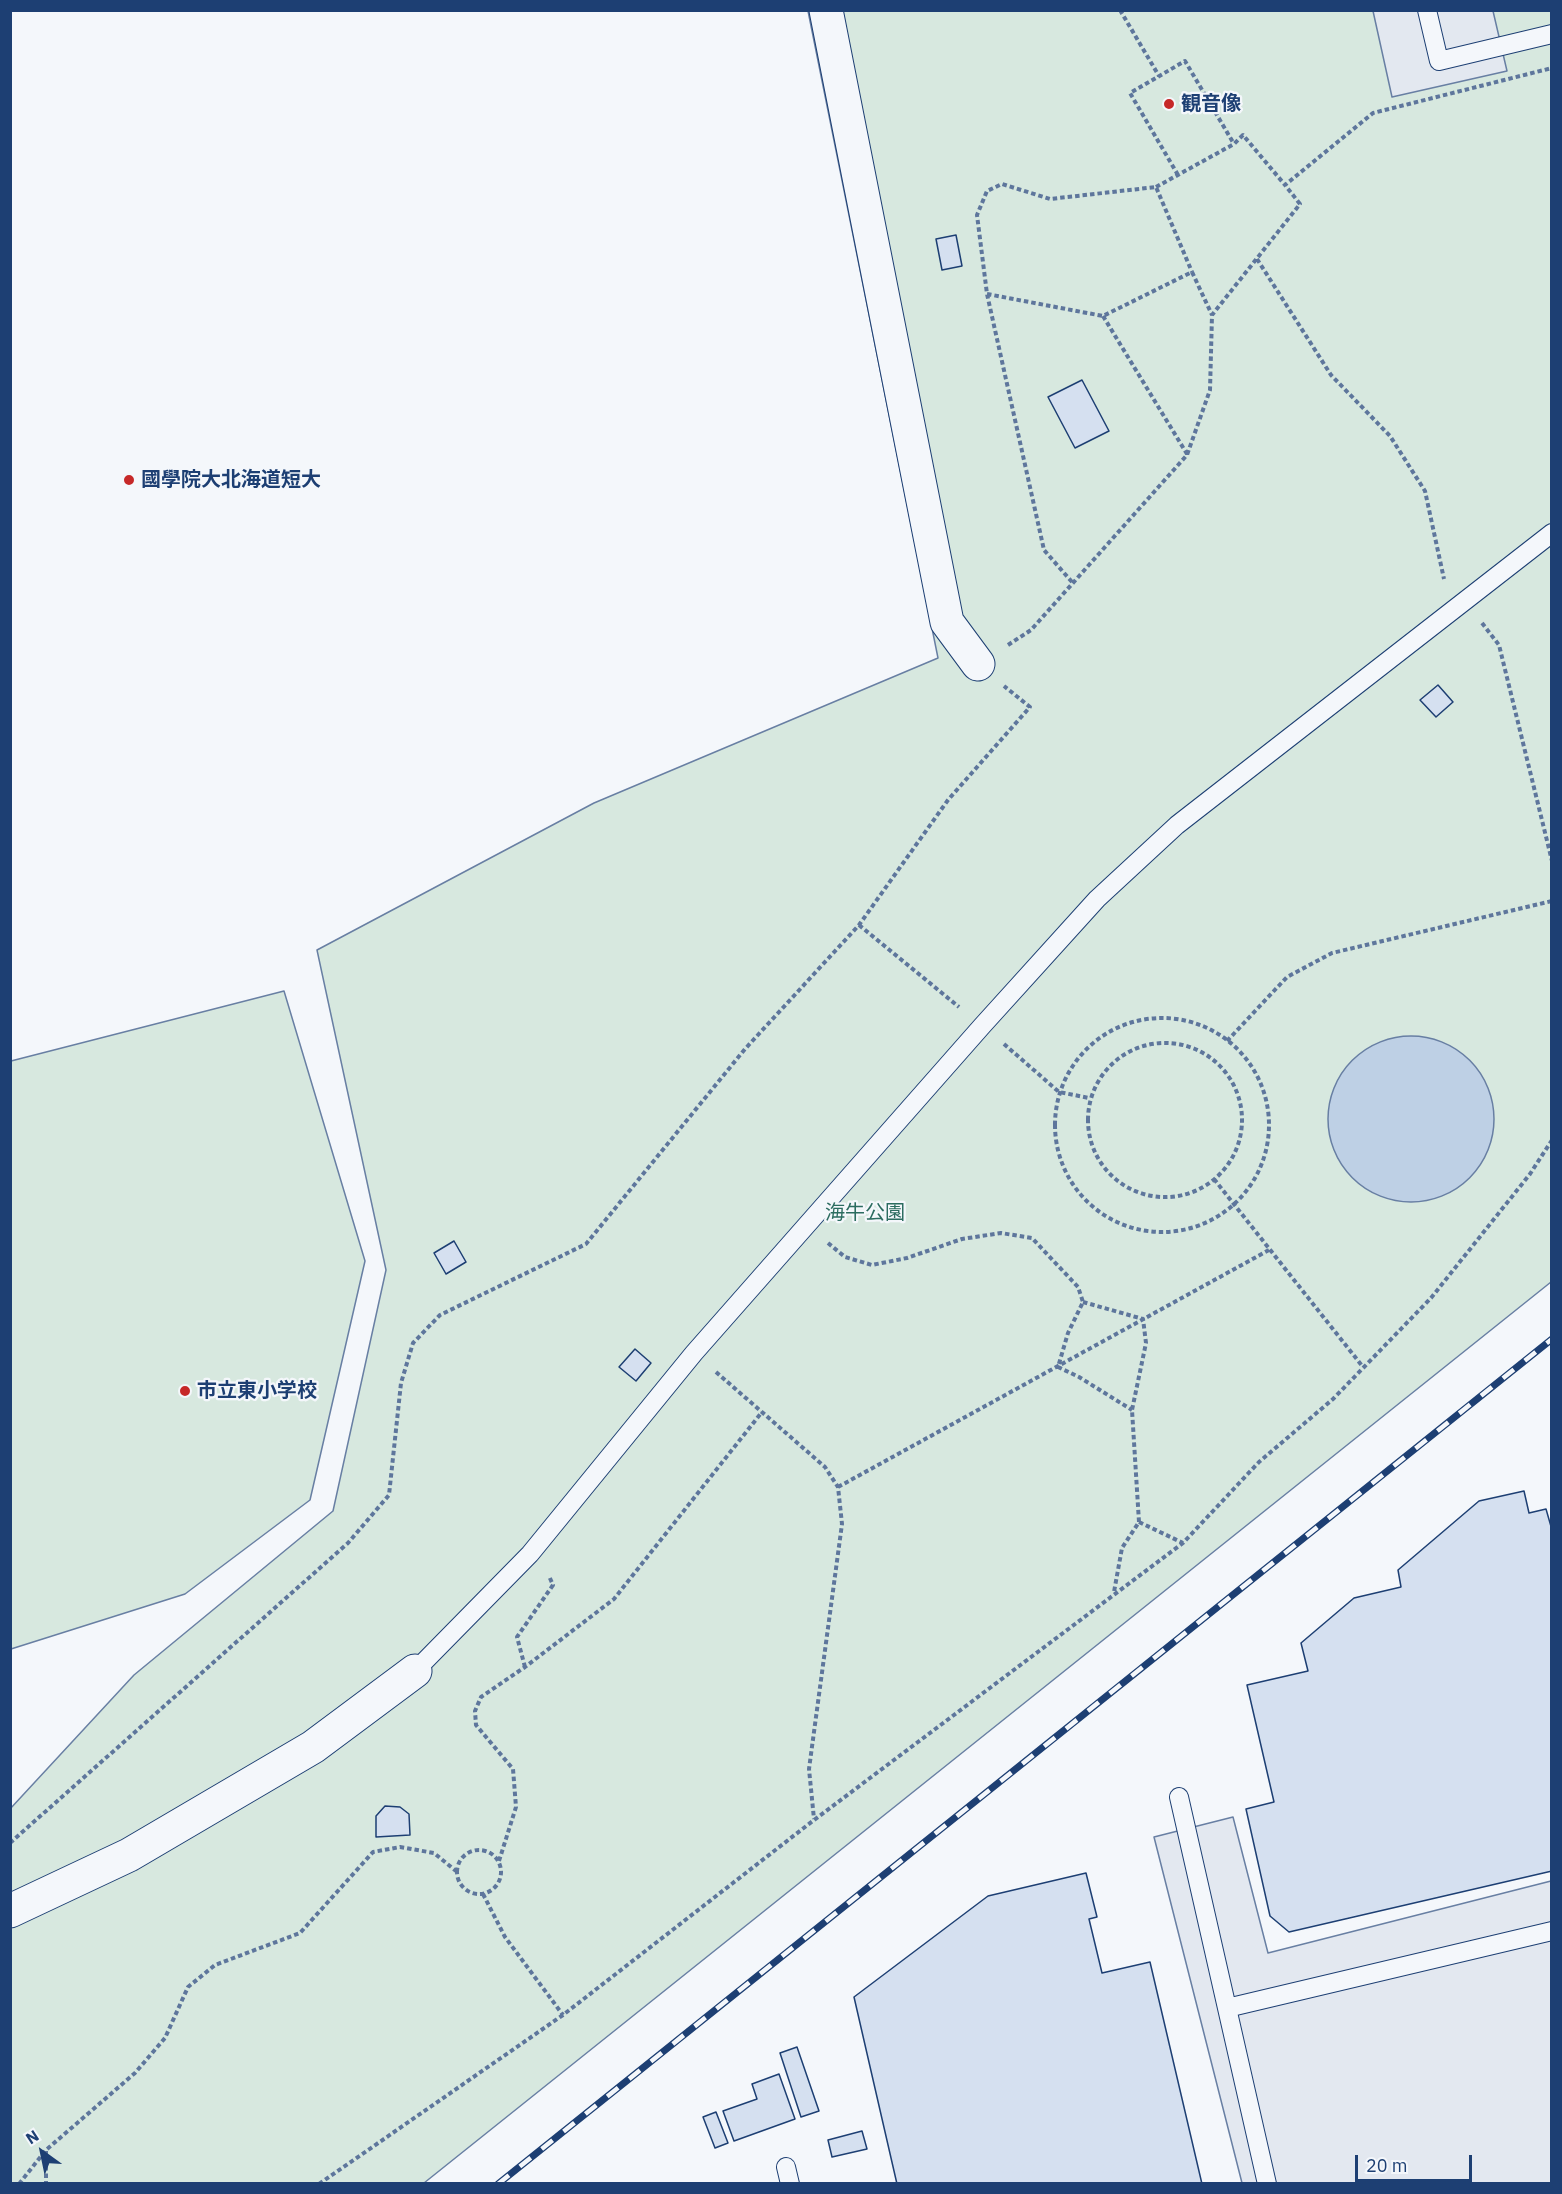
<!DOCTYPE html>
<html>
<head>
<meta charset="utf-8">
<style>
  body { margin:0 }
  #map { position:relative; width:1562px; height:2194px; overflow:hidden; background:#f4f7fb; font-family:"IBM Plex Sans",sans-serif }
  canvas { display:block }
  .frame { position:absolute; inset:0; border:12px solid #1d3f73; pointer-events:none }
  .north { position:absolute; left:12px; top:2122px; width:60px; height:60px; -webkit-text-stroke:4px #f4f7fb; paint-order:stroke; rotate:327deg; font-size:16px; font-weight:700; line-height:24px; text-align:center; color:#1d3f73 }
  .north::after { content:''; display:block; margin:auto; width:21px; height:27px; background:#1d3f73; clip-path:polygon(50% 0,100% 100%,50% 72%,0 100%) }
  .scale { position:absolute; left:1355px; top:2155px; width:117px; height:27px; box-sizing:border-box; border:3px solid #1d3f73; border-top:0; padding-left:8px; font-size:18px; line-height:21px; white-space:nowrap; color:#1d3f73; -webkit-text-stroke:4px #f4f7fb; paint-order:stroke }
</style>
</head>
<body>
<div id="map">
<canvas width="1562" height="2194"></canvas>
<div class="frame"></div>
<div class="north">N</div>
<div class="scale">20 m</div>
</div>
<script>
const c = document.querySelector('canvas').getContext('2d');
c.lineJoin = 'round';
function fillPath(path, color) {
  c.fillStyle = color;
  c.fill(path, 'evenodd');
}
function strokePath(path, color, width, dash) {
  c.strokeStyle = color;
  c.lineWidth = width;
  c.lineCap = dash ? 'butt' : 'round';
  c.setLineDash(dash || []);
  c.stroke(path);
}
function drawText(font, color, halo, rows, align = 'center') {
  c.font = font + ' "IBM Plex Sans","Noto Sans JP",sans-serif';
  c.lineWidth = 4.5;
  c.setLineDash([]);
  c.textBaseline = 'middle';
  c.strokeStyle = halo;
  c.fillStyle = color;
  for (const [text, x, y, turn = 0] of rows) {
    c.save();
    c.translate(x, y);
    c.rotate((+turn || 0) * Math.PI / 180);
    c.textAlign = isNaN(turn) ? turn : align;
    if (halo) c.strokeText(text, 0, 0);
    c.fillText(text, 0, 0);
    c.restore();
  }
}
const green = new Path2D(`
  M808 11H1551V1282L424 2183H11L10 1809 134 1675 333 1511 386 1270 317 950 594 803 938 658Z
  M284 991 365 1261 310 1500 185 1594 11 1649V1061Z`);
const parking = new Path2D(`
  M1373 11H1493L1507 71 1392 97Z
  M1233 1817 1268 1953 1551 1881V2183H1242L1154 1837Z`);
const water = new Path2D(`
  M1328 1119a83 83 0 1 1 166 0a83 83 0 1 1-166 0Z`);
const building = new Path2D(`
  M956 235 962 266 942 270 936 239Z
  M1082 380 1109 431 1075 448 1048 397Z
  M1438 685 1453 702 1436 717 1420 700Z
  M454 1241 466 1262 446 1274 434 1253Z
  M635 1349 651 1363 636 1381 619 1367Z
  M1524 1491 1529 1513 1546 1509 1552 1530V1871L1289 1932 1270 1916 1246 1809 1274 1802 1247 1685 1308 1671 1301 1643 1354 1598 1401 1587 1398 1570 1479 1501Z
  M385 1806 400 1807 409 1814 410 1835 376 1837V1816Z
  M1086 1873 1097 1917 1089 1919 1102 1973 1150 1962 1202 2184H897L854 1997 988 1896Z
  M797 2047 819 2111 801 2117 780 2053Z
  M779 2074 795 2119 734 2141 723 2111 757 2099 752 2084Z
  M716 2112 728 2143 715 2148 703 2117Z
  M862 2131 867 2149 832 2157 828 2140Z`);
const path = new Path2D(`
  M1120 10 1159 76
  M1178 175 1130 93 1185 61 1234 144
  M1156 187 1234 144 1243 135 1285 185
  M1257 259 1331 375 1390 436 1425 491 1444 579
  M987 294 1103 316 1192 272 1212 315
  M1103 316 1187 454
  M1072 582 1044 550 987 294 977 215 987 191 1002 184 1050 199 1156 187 1192 272
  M1482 623 1499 645 1552 861
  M1008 645 1031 630 1187 455 1210 390 1212 315 1300 204 1285 185 1373 113 1552 68
  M859 925 959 1007
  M1055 1125a107 107 0 1 1 214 0a107 107 0 1 1-214 0Z
  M1227 1041 1287 977 1332 953 1552 901
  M1088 1120a77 77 0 1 1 154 0a77 77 0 1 1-154 0Z
  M1004 1044 1059 1092 1089 1098
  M1214 1179 1363 1367
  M828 1243 845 1257 872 1265 907 1258 962 1239 1001 1233 1032 1238 1078 1287 1083 1302 1068 1333 1058 1367 1079 1377 1132 1410
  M1083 1302 1143 1319 1146 1343 1132 1410 1139 1522 1122 1548 1114 1592
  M716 1372 825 1467 838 1487 842 1524 809 1769 814 1819
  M838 1487 1269 1250
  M1139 1522 1183 1543
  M525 1667 517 1637 553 1585 549 1576
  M10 1843 348 1543 389 1495 401 1383 413 1343 440 1315 586 1244 745 1049 859 925 948 800 1030 707 1004 686
  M457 1872a22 22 0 1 1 44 0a22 22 0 1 1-44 0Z
  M499 1861 516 1807 513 1769 476 1725 475 1711 481 1697 525 1667 614 1599 762 1412
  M483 1894 505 1937 563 2015
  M46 2151V2184
  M19 2184 46 2150 135 2073 165 2038 188 1987 215 1965 300 1933 373 1852 400 1847 434 1853 456 1871
  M319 2184 563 2015 814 1820 1183 1543 1259 1462 1333 1399 1431 1298 1530 1174 1552 1140`);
const service = new Path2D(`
  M1427 10 1439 61 1552 34
  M415 1671 530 1554 694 1353 982 1026 1097 899 1177 825 1552 533
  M1179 1797 1267 2184
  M1227 2008 1552 1931
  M786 2167 790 2184`);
const minor = new Path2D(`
  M826 10 947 622 978 664
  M10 1911 129 1855 313 1747 415 1671`);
const rail = new Path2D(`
  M498 2184 1552 1339`);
const markers = [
  [1169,104,6,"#c62828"],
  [129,480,6,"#c62828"],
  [185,1391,6,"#c62828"]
];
const poiNames = [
  ["観音像",1181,104],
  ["國學院大北海道短大",141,480],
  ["市立東小学校",197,1391]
];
const parkNames = [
  ["海牛公園",865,1213]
];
fillPath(green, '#d7e8df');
strokePath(green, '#687fa3', 1.5);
fillPath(parking, '#e3e8f0');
strokePath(parking, '#687fa3', 1.5);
fillPath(water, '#bed0e5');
strokePath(water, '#687fa3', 1.5);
fillPath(building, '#d5e0f0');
strokePath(building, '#1d3f73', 1.5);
strokePath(service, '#1d3f73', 20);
strokePath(minor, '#1d3f73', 35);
strokePath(path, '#5e769c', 4, [4.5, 3]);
strokePath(service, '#f4f7fb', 18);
strokePath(minor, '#f4f7fb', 33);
strokePath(rail, '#1d3f73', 7);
strokePath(rail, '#f4f7fb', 4.5, [14]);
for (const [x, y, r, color] of markers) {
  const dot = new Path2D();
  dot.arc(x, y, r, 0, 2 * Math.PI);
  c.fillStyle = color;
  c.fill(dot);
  strokePath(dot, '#f4f7fb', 2);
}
drawText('bold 20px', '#1d3f73', '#f4f7fb', poiNames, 'left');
drawText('20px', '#2c6c60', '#f4f7fb', parkNames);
</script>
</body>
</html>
